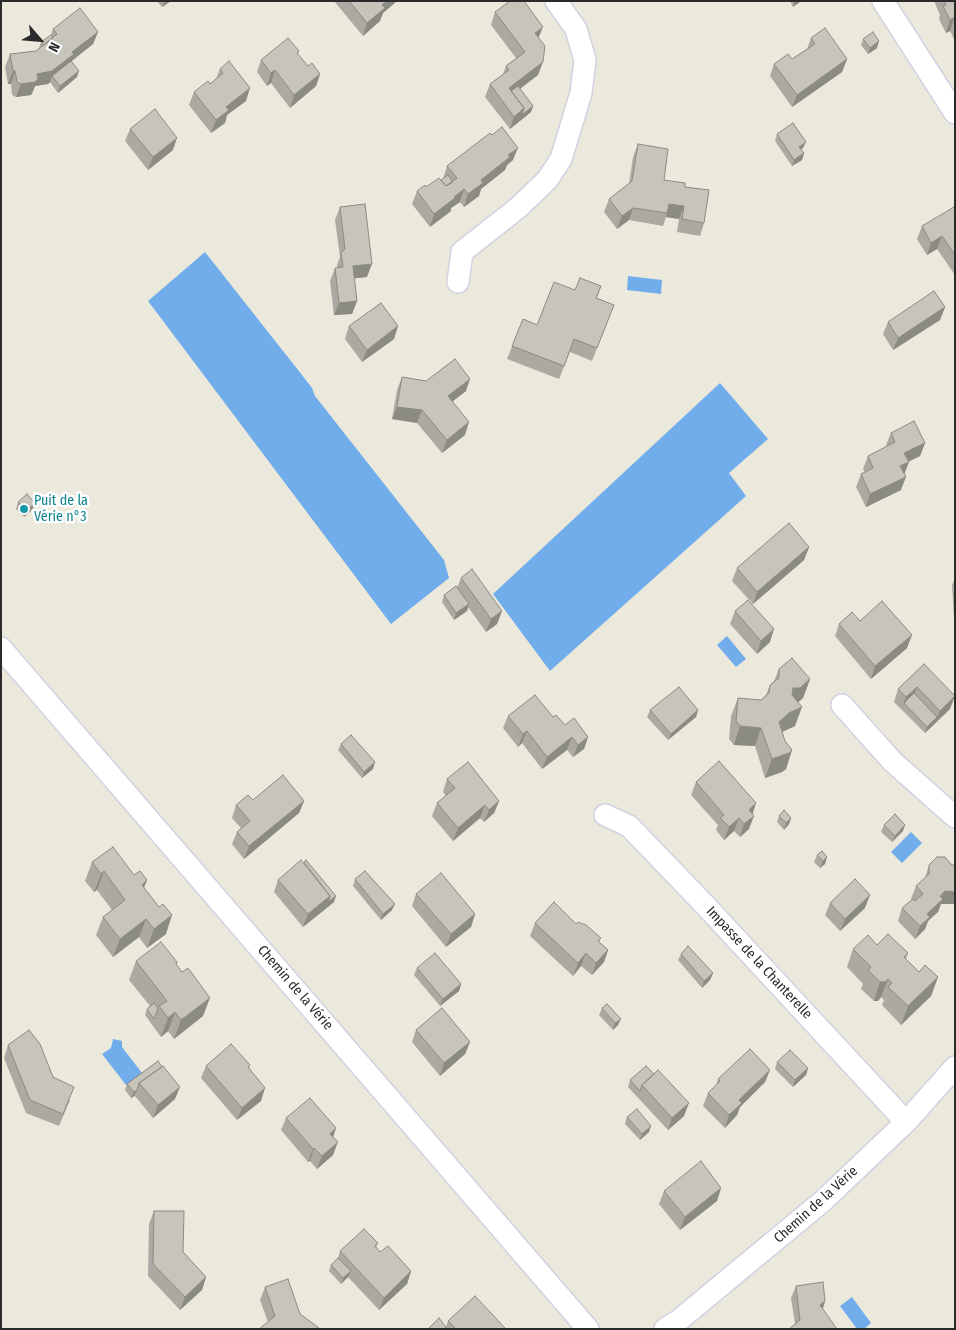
<!DOCTYPE html>
<meta charset="utf-8">
<style>
body{margin:0}
#map{position:relative;width:956px;height:1330px;overflow:hidden;background:#ebe9dc;font-family:"Fira Sans Condensed",sans-serif}
canvas{display:block}
.frame{position:absolute;inset:0;border:2px solid #2a2a2a;pointer-events:none}
.north{position:absolute;left:15px;top:15px;width:50px;height:50px;-webkit-text-stroke:4px #fff;paint-order:stroke;rotate:117deg;font-size:14px;font-weight:700;line-height:20px;text-align:center;color:#2a2a2a}
.north::after{content:'';display:block;margin:auto;width:18px;height:22px;background:#2a2a2a;clip-path:polygon(50% 0,100% 100%,50% 72%,0 100%)}
</style>
<div id="map">
<canvas width="956" height="1330"></canvas>
<div class="frame"></div>
<div class="north">N</div>
</div>
<script>
const ctx = document.querySelector('canvas').getContext('2d');
ctx.lineJoin = 'round';
function fill(path, color) {
  ctx.fillStyle = color;
  ctx.fill(path, 'evenodd');
}
function toPath(rows) {
  const path = new Path2D();
  for (const r of rows) {
    path.moveTo(r[0], r[1]);
    for (let i = 2; i < r.length; i += 2) path.lineTo(r[i], r[i + 1]);
  }
  return path;
}
function stroke(path, color, width, dash) {
  ctx.strokeStyle = color;
  ctx.lineWidth = width;
  ctx.lineCap = dash ? 'butt' : 'round';
  ctx.setLineDash(dash || []);
  ctx.stroke(path);
}
function drawText(font, color, halo, rows, align = 'center') {
  ctx.font = font + ' "Fira Sans Condensed",sans-serif';
  ctx.lineWidth = 5;
  ctx.setLineDash([]);
  ctx.textBaseline = 'middle';
  ctx.strokeStyle = halo;
  ctx.fillStyle = color;
  for (const [text, x, y, turn = 0] of rows) {
    ctx.save();
    ctx.translate(x, y);
    ctx.rotate((+turn || 0) * Math.PI / 180);
    ctx.textAlign = isNaN(turn) ? turn : align;
    if (halo) ctx.strokeText(text, 0, 0);
    ctx.fillText(text, 0, 0);
    ctx.restore();
  }
}
const water = toPath([
 [205,252,302,375,312,388,315,396,444,560,449,578,391,624,148,301],
 [628,276,662,280,661,294,627,290],
 [720,383,768,439,729,473,746,496,550,671,493,594],
 [727,636,746,659,736,667,717,645],
 [911,832,922,843,902,863,891,852],
 [113,1039,122,1041,122,1047,142,1073,126,1085,102,1054,111,1048],
 [852,1297,871,1323,864,1329,857,1329,840,1306]
]);
const minor = toPath([
 [883,1,955,113],
 [458,282,462,252,519,207,547,180,561,159,581,93,585,60,576,29,556,1],
 [1,648,588,1329],
 [842,705,893,762,955,817],
 [605,815,629,826,704,904,906,1122],
 [665,1329,678,1321,824,1200,906,1122,955,1067]
]);
const wall = toPath([
 [157,1,171,1,162,7],
 [334,1,397,1,383,13,380,21,363,36],
 [790,1,801,1,793,7],
 [934,1,955,1,955,41,950,31,946,33,939,19,940,15],
 [495,12,539,38,538,75,520,89,533,106,531,112,510,129,485,97,490,84,503,74,506,66,516,58,491,25],
 [53,29,98,32,93,44,72,61,77,77,58,93,50,82,48,84,35,86,33,91,31,95,16,97,12,95,11,84,8,84,5,67,10,54,36,51,39,48,41,42,51,35],
 [811,38,847,59,842,72,792,107,770,76,774,64,792,59,807,49],
 [863,39,877,48,868,54,861,45],
 [299,51,298,55,308,66,320,74,316,86,290,108,271,83,267,86,257,72,261,60],
 [220,69,246,101,227,115,225,123,211,133,189,105,194,92,210,84,216,79],
 [130,129,173,150,148,170,125,141],
 [777,134,803,148,801,150,804,153,802,160,792,166,775,141],
 [638,144,664,180,685,187,704,223,700,236,677,232,679,219,666,217,663,226,629,220,617,229,604,212,609,199,629,184,633,157],
 [513,160,507,165,505,170,481,189,479,196,464,207,460,202,451,208,451,211,430,227,412,204,417,191,443,179,447,166],
 [340,207,367,277,354,278,357,301,352,314,334,315,330,281,335,268,337,268,337,265,340,257,335,220],
 [955,208,955,275,937,249,927,255,917,239,922,226],
 [601,286,597,298,614,305,592,361,570,352,559,379,507,359,523,319,537,325,575,290],
 [945,307,940,320,893,350,883,334,888,322],
 [349,326,398,326,394,339,362,362,345,339],
 [402,377,426,381,466,391,453,401,465,435,442,453,417,423,392,419,397,390],
 [891,433,925,443,920,456,909,461,904,474,901,490,866,507,856,487,861,474,865,472,863,469,868,456,887,447,886,445],
 [18,502,33,509,24,517,16,509],
 [809,547,804,560,753,604,732,581,737,568],
 [461,578,502,611,497,624,486,632,468,607,467,611,454,620,442,602,444,595,457,588],
 [955,579,955,634,952,585],
 [735,611,770,642,757,654,730,624],
 [860,621,907,648,871,679,835,636,839,624],
 [924,664,950,709,925,733,894,702,898,689],
 [779,669,810,679,803,698,798,702,795,726,782,732,785,741,792,750,786,769,782,772,765,778,755,746,734,745,729,739,731,716,738,698,761,700,766,695,770,685,774,681],
 [650,710,698,710,696,717,668,740,647,717],
 [508,716,553,717,565,725,588,737,584,749,573,757,567,750,542,769,522,743,518,747,503,728],
 [341,744,373,769,362,778,338,750],
 [447,779,499,801,494,813,484,822,480,818,453,841,432,816,437,803,446,796,443,792],
 [696,782,752,814,749,829,740,837,734,831,724,840,716,830,718,825,691,795],
 [253,800,304,801,299,813,244,859,232,844,237,832,241,828,232,818,236,805],
 [779,816,791,818,789,824,784,830,777,822],
 [884,825,903,831,892,842,881,832],
 [817,855,827,857,825,864,820,868,814,862],
 [92,862,144,888,166,934,147,948,139,937,113,957,96,935,103,917,112,910,97,890,94,892,85,881],
 [929,865,941,904,938,912,928,921,925,929,915,939,898,921,902,908,912,900,911,899,916,886,925,878],
 [355,879,392,910,381,920,353,886],
 [278,880,334,902,303,927,274,892],
 [416,894,475,914,471,927,446,947,412,906],
 [830,903,865,908,840,931,825,915],
 [535,923,576,924,601,938,599,942,608,950,604,962,592,975,581,966,573,976,530,936],
 [877,945,908,953,906,959,919,972,938,977,931,996,901,1025,882,1005,884,1000,881,997,878,1001,874,1001,861,989,863,984,847,967,853,949],
 [681,954,713,973,710,980,702,988,678,960],
 [136,961,176,965,203,1016,174,1039,168,1031,161,1037,145,1015,147,1009,150,1006,129,980],
 [417,968,461,984,459,991,440,1006,414,975],
 [602,1008,618,1025,613,1030,599,1015],
 [416,1030,470,1042,465,1054,440,1076,412,1042],
 [8,1045,53,1077,70,1100,59,1126,26,1113,4,1058],
 [158,1061,175,1099,153,1118,135,1096,131,1098,125,1090,127,1084],
 [777,1062,808,1068,806,1075,793,1087,775,1069],
 [250,1065,249,1068,261,1101,237,1120,201,1078,206,1066],
 [770,1070,765,1082,740,1107,737,1115,725,1128,703,1106,708,1093,716,1085,718,1079],
 [654,1074,684,1116,668,1130,628,1087,630,1080],
 [627,1117,649,1132,640,1140,625,1124],
 [286,1118,333,1137,333,1155,317,1169,310,1161,308,1162,281,1130],
 [721,1188,717,1201,680,1230,659,1204,664,1191],
 [154,1211,183,1252,206,1277,202,1290,180,1310,148,1276,149,1224],
 [378,1243,376,1248,380,1252,411,1271,407,1284,379,1310,348,1277,341,1284,329,1271,331,1265,338,1258,340,1251],
 [796,1286,825,1301,823,1309,795,1324,791,1298],
 [265,1287,300,1314,268,1322,260,1300],
 [448,1321,504,1329,428,1329,446,1327]
]);
const shadedWall = toPath([
 [165,1,171,1,162,7],
 [387,1,397,1,383,13,380,21,363,36,367,23,382,5],
 [795,1,801,1,793,7],
 [954,18,950,31,946,33,950,20],
 [543,27,538,39,535,33],
 [98,32,93,44,52,76,50,82,48,84,35,86,33,91,31,95,16,97,21,84,72,52],
 [879,41,877,48,868,54,870,48],
 [847,59,842,72,792,107,797,95],
 [543,62,538,75,509,97,509,88],
 [275,70,271,83,267,86,271,73],
 [13,71,15,71,11,84,8,84],
 [79,71,77,77,58,93,60,86],
 [320,74,316,86,290,108,294,95],
 [250,88,246,101,227,115,225,123,211,133,216,120,226,107],
 [533,106,531,112,510,129,514,117,524,108],
 [177,138,173,150,148,170,153,157],
 [806,142,803,148,797,153,799,147],
 [518,148,513,160,507,165,505,170,481,189,479,196,464,207,468,194,481,180,508,155],
 [804,153,802,160,792,166,794,160],
 [464,189,460,202,451,208,451,211,430,227,434,214],
 [669,204,684,206,679,219,666,217],
 [633,208,629,220,617,229,622,216],
 [942,236,937,249,927,255,931,243],
 [372,264,367,277,348,279,353,266],
 [357,301,352,314,334,315,339,303],
 [945,307,940,320,893,350,898,338],
 [398,326,394,339,362,362,367,350],
 [470,379,466,391,444,408,448,396],
 [397,407,422,410,417,423,392,419],
 [469,422,465,435,442,453,447,440],
 [925,443,920,456,900,466,904,453],
 [909,462,904,475,900,466],
 [906,477,901,490,866,507,870,494],
 [35,503,33,509,24,517,26,511],
 [809,547,804,560,753,604,757,592],
 [469,604,467,611,454,620,456,613],
 [502,611,497,624,486,632,491,619],
 [774,629,770,642,757,654,761,641],
 [912,635,907,648,871,679,875,666],
 [810,679,803,698,794,706,787,707,793,688],
 [917,687,912,700,904,703,901,709,906,697],
 [955,696,950,709,925,733,927,727,937,717,940,711],
 [802,707,795,726,782,732,772,741,779,722,789,713],
 [698,710,696,717,668,740,671,734],
 [740,726,761,728,755,746,734,745],
 [527,731,522,743,518,747,523,734],
 [572,737,567,750,542,769,547,757],
 [588,737,584,749,573,757,578,745],
 [792,750,786,769,782,772,765,778,772,759],
 [375,762,373,769,362,778,364,772],
 [304,801,299,813,244,859,249,846],
 [499,801,494,813,484,822,489,810],
 [756,803,752,816,749,810],
 [485,805,480,818,453,841,458,828],
 [754,816,749,829,740,837,744,824],
 [739,818,734,831,724,840,729,827],
 [791,818,789,824,784,830,786,823],
 [905,825,903,831,892,842,895,836],
 [827,857,825,864,820,868,823,861],
 [104,871,97,890,94,892,101,874],
 [147,880,140,898,142,885],
 [945,891,955,892,955,904,941,904,938,912,928,921,925,929,915,939,920,926,927,914],
 [870,895,865,908,840,931,845,919],
 [330,896,336,896,334,902,303,927,308,914],
 [395,904,392,910,381,920,383,914],
 [475,914,471,927,446,947,451,934],
 [172,915,166,934,147,948,154,929],
 [146,919,139,937,113,957,120,939],
 [608,950,604,962,592,975,596,963],
 [586,953,581,966,573,976,578,963],
 [713,973,710,980,702,988,704,981],
 [938,977,931,996,901,1025,908,1006],
 [888,979,881,997,878,1001,874,1001,880,982],
 [461,984,459,991,440,1006,443,999],
 [210,998,203,1016,174,1039,181,1020],
 [175,1012,168,1031,161,1037,168,1018],
 [621,1019,618,1025,613,1030,615,1023],
 [470,1042,465,1054,440,1076,444,1063],
 [808,1068,806,1075,793,1087,795,1080],
 [770,1070,765,1082,740,1107,737,1115,725,1128,729,1115,739,1100],
 [180,1087,175,1099,153,1118,158,1105],
 [265,1088,261,1101,237,1120,242,1108],
 [137,1090,134,1096,131,1098,134,1092],
 [689,1103,684,1116,668,1130,672,1118],
 [651,1126,649,1132,640,1140,642,1134],
 [336,1128,332,1141,330,1134],
 [338,1142,333,1155,317,1169,322,1156],
 [314,1148,310,1161,308,1162,313,1149],
 [721,1188,717,1201,680,1230,685,1217],
 [351,1271,348,1277,341,1284,343,1278],
 [411,1271,407,1284,379,1310,384,1298],
 [206,1277,202,1290,180,1310,185,1297],
 [825,1301,821,1314,820,1305]
]);
const building = toPath([
 [349,1,387,1,382,5,385,8,367,23,349,1],
 [510,1,524,1,543,27,535,33,545,46,543,62,509,88,524,108,514,117,490,84,509,70,506,66,525,52,495,12,510,1],
 [944,1,955,1,955,19,954,18,950,20,943,6,946,5,944,1],
 [80,8,98,32,72,52,74,54,52,71,37,74,38,79,35,82,21,84,17,82,15,71,13,71,10,54,36,51,57,34,53,29,80,8],
 [825,28,847,59,797,95,774,64,788,54,792,59,815,44,811,38,825,28],
 [873,32,879,41,870,48,863,39,873,32],
 [51,35,53,38,44,45,41,42,51,35],
 [288,38,299,51,297,53,308,66,312,63,320,74,294,95,275,70,271,73,261,60,288,38],
 [71,61,79,71,60,86,52,76,71,61],
 [229,61,250,88,226,107,229,110,216,120,194,92,208,81,210,84,223,73,220,69,229,61],
 [518,86,533,106,522,115,524,108,511,91,518,86],
 [155,109,177,138,153,157,130,129,155,109],
 [793,123,806,142,799,147,804,153,794,160,777,134,793,123],
 [502,127,518,148,508,155,510,157,481,180,483,183,468,194,464,189,454,197,455,198,434,214,417,191,425,185,426,187,439,178,446,186,457,178,447,166,490,133,492,135,502,127],
 [638,144,668,149,664,180,685,183,685,187,709,190,704,223,682,219,684,206,669,204,667,213,633,208,622,216,609,199,632,181,638,144],
 [448,175,453,182,446,186,441,180,448,175],
 [365,204,372,264,353,266,357,301,339,303,335,268,343,267,341,253,345,249,340,207,365,204],
 [954,207,955,208,955,255,942,236,931,243,922,226,954,207],
 [580,278,601,286,596,298,614,305,597,348,574,339,564,366,512,346,523,319,537,325,554,282,575,290,580,278],
 [934,291,945,307,898,338,888,322,934,291],
 [381,303,398,326,367,350,349,326,381,303],
 [455,359,470,379,448,396,469,422,447,440,422,410,397,407,402,377,426,381,455,359],
 [914,421,925,443,904,453,909,462,900,466,906,477,870,494,861,474,873,468,868,456,895,442,891,433,914,421],
 [27,494,35,503,26,511,18,502,27,494],
 [789,523,809,547,757,592,737,568,789,523],
 [472,569,502,611,491,619,461,578,472,569],
 [456,586,469,604,456,613,444,595,456,586],
 [748,600,774,629,761,641,735,611,748,600],
 [882,601,912,635,875,666,839,624,852,612,860,621,882,601],
 [792,658,810,679,800,688,793,688,792,695,802,707,789,713,779,722,785,741,792,750,789,753,772,759,761,728,740,726,736,721,738,698,761,700,769,693,770,685,779,678,779,669,792,658],
 [924,664,955,696,940,711,917,687,906,697,898,689,924,664],
 [679,687,698,710,671,734,650,710,679,687],
 [914,693,937,717,927,727,904,703,914,693],
 [535,695,553,717,556,715,565,725,574,718,588,737,578,745,572,737,547,757,527,731,523,734,508,716,535,695],
 [351,735,375,762,364,772,341,744,351,735],
 [719,761,756,803,749,810,754,816,744,824,739,818,729,827,720,818,724,815,696,782,719,761],
 [468,762,499,801,489,810,485,805,458,828,437,803,455,788,447,779,468,762],
 [283,775,304,801,249,846,237,832,250,821,236,805,248,795,253,800,283,775],
 [784,810,791,818,786,823,779,816,784,810],
 [895,814,905,825,895,836,884,825,895,814],
 [113,847,134,875,140,871,147,880,142,885,159,907,163,904,172,915,154,929,146,919,120,939,103,917,125,900,104,871,101,874,92,862,113,847],
 [822,851,827,857,823,861,817,855,822,851],
 [937,857,945,857,952,865,955,865,955,892,945,891,940,896,943,899,927,914,930,917,920,926,902,908,913,899,915,901,923,894,916,886,929,874,929,865,937,857],
 [301,860,330,896,308,914,278,880,301,860],
 [306,860,336,896,328,902,330,896,304,862,306,860],
 [365,871,395,904,383,914,355,879,365,871],
 [441,873,475,914,451,934,416,894,441,873],
 [855,879,870,895,845,919,830,903,855,879],
 [554,902,576,924,578,922,586,925,601,938,598,941,608,950,596,963,586,953,578,963,535,923,554,902],
 [888,934,908,953,904,957,919,972,925,965,938,977,908,1006,888,987,892,983,888,979,885,982,880,982,868,970,871,967,853,949,868,935,877,945,888,934],
 [161,942,177,962,176,964,182,972,188,968,210,998,181,1020,175,1012,168,1018,159,1006,167,1001,136,961,161,942],
 [688,946,713,973,704,981,681,954,688,946],
 [435,953,461,984,443,999,417,968,435,953],
 [154,1003,158,1008,154,1019,147,1009,154,1003],
 [607,1004,621,1019,615,1023,602,1008,607,1004],
 [442,1008,470,1042,444,1063,416,1030,442,1008],
 [29,1030,40,1044,53,1077,74,1087,63,1114,30,1100,8,1045,29,1030],
 [231,1044,250,1065,248,1067,265,1088,242,1108,206,1066,231,1044],
 [750,1049,770,1070,739,1100,742,1103,729,1115,708,1093,720,1081,718,1079,750,1049],
 [790,1050,808,1068,795,1080,777,1062,790,1050],
 [158,1061,162,1067,139,1083,137,1090,134,1092,127,1084,158,1061],
 [163,1066,180,1087,158,1105,139,1083,163,1066],
 [646,1066,654,1074,642,1085,640,1091,630,1080,646,1066],
 [658,1070,689,1103,672,1118,642,1085,658,1070],
 [310,1098,336,1128,330,1134,338,1142,322,1156,314,1148,313,1149,286,1118,310,1098],
 [637,1109,651,1126,642,1134,627,1117,637,1109],
 [701,1161,721,1188,685,1217,664,1191,701,1161],
 [154,1211,184,1211,183,1252,206,1277,185,1297,153,1264,154,1211],
 [364,1229,378,1243,375,1246,380,1252,388,1246,411,1271,384,1298,340,1251,364,1229],
 [338,1258,351,1271,343,1278,331,1265,338,1258],
 [288,1279,300,1314,319,1328,318,1329,259,1329,275,1316,265,1287,288,1279],
 [823,1282,825,1301,820,1305,837,1329,789,1329,800,1320,796,1286,823,1282],
 [475,1296,505,1328,504,1329,456,1329,448,1321,475,1296],
 [439,1318,446,1327,444,1329,428,1329,439,1318]
]);
const markers = [
 [24,509,5,"#0f9aa8"]
];
const cultureNames = [
 ["Puit de la",34,501],
 ["Vérie n°3",34,517]
];
const streetNames = [
 ["Impasse de la Chanterelle",759,963,47],
 ["Chemin de la Vérie",295,988,49],
 ["Chemin de la Vérie",816,1205,-42]
];
fill(water, '#71aceb');
stroke(minor, '#d2d1e2', 24);
stroke(minor, '#fff', 21);
fill(wall, '#aba9a1');
fill(shadedWall, '#8b8a83');
fill(building, '#c7c5bb');
stroke(building, '#8b8a83', 1);
for (const [x, y, r, color] of markers) {
  const dot = new Path2D();
  dot.arc(x, y, r, 0, 2 * Math.PI);
  ctx.fillStyle = color;
  ctx.fill(dot);
  stroke(dot, '#fff', 2);
}
drawText('14px', '#0d838f', '#fff', cultureNames, 'left');
drawText('14px', '#2a2a2a', '#fff', streetNames);
</script>
